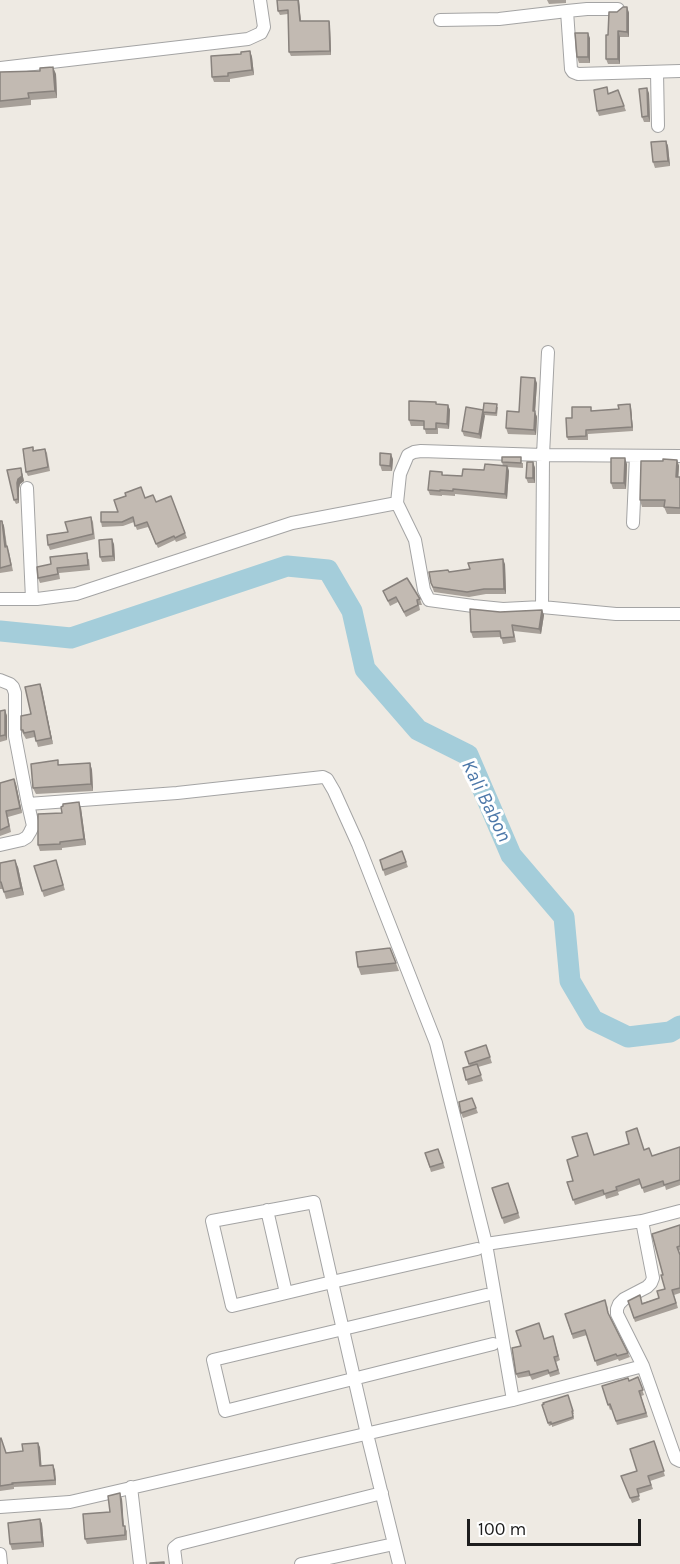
<!DOCTYPE html>
<style>
body{margin:0}
#map{position:relative;width:680px;height:1564px;overflow:hidden;background:#eeeae3;font-family:Karla,sans-serif}
canvas{display:block}
.scale{position:absolute;left:467px;top:1519px;width:174px;height:27px;box-sizing:border-box;border:3px solid #1d1d1d;border-top:0;padding-left:8px;font-size:18px;line-height:21px;white-space:nowrap;color:#1d1d1d;-webkit-text-stroke:4px #fff;paint-order:stroke}
</style>
<div id="map">
<canvas width="680" height="1564"></canvas>
<div class="scale">100 m</div>
</div>
<script>
const ctx = document.querySelector('canvas').getContext('2d');
ctx.lineJoin = 'round';
function toPath(rows) {
  const path = new Path2D();
  for (const r of rows) {
    path.moveTo(r[0], r[1]);
    for (let i = 2; i < r.length; i += 2) path.lineTo(r[i], r[i + 1]);
  }
  return path;
}
function stroke(path, color, width, dash) {
  ctx.strokeStyle = color;
  ctx.lineWidth = width;
  ctx.lineCap = dash ? 'butt' : 'round';
  ctx.setLineDash(dash || []);
  ctx.stroke(path);
}
function fill(path, color) {
  ctx.fillStyle = color;
  ctx.fill(path, 'evenodd');
}
function drawText(font, color, halo, rows, align = 'center') {
  ctx.font = font + ' Karla,sans-serif';
  ctx.lineWidth = 6;
  ctx.setLineDash([]);
  ctx.textBaseline = 'middle';
  ctx.strokeStyle = halo;
  ctx.fillStyle = color;
  for (const [text, x, y, turn = 0] of rows) {
    ctx.save();
    ctx.translate(x, y);
    ctx.rotate((+turn || 0) * Math.PI / 180);
    ctx.textAlign = isNaN(turn) ? turn : align;
    if (halo) ctx.strokeText(text, 0, 0);
    ctx.fillText(text, 0, 0);
    ctx.restore();
  }
}
const river = toPath([
 [0,631,71,638,287,566,328,570,352,611,365,669,418,730,468,755,511,855,564,917,570,981,593,1020,628,1037,670,1032,680,1026]
]);
const minor = toPath([
 [618,9,587,9,567,11,571,69,573,72,578,74,680,71],
 [440,20,499,19,567,11],
 [0,68,248,39,261,33,264,27,260,0],
 [657,72,658,126],
 [680,456,543,455,421,451,414,452,408,455,400,474,397,503,415,540,424,590,429,600,473,606,503,609,542,607,616,614,680,614],
 [27,488,32,599],
 [633,523,636,456],
 [0,599,37,599,76,594,292,523,397,503],
 [542,607,543,455,548,352],
 [0,680,10,684,13,687,15,693,15,736,28,804],
 [0,845,22,840,27,837,30,832,33,826,28,804,177,793,323,777,327,779,334,791,358,844,436,1043,486,1244,513,1400],
 [267,1210,286,1293],
 [642,1221,653,1278,651,1283,647,1287,624,1299,619,1304,617,1309,617,1314,643,1366],
 [486,1244,642,1221,680,1211],
 [486,1295,213,1360,225,1411,493,1344],
 [131,1487,140,1564],
 [0,1507,70,1502,513,1400,643,1366,674,1454,676,1459,680,1461],
 [0,1554,1,1564],
 [176,1564,174,1548,179,1544,382,1493],
 [301,1564,394,1544],
 [399,1564,367,1434,332,1282,314,1202,212,1221,232,1306,332,1282,477,1249]
]);
const wall = toPath([
 [277,0,299,0,301,21,329,21,330,24,331,55,291,56,289,52,288,14,280,15,278,11],
 [547,0,566,0,566,3,549,4],
 [627,7,629,13,629,37,620,37,620,64,608,64,606,59,608,35,617,12],
 [590,38,590,63,579,63,577,57],
 [250,51,252,57,254,75,230,79,230,82,214,82,212,77,241,54],
 [0,72,56,74,57,98,31,100,31,105,0,108],
 [618,90,626,111,599,116,597,111,609,93],
 [649,93,650,122,644,122,642,117],
 [666,141,668,146,670,166,655,168,653,162],
 [537,383,535,412,537,417,536,435,508,434,506,428,519,412],
 [437,404,448,405,450,410,449,429,438,428,438,434,426,434,424,426,411,426,409,420],
 [630,404,631,407,633,431,588,434,588,440,568,440,567,437,572,418,593,411,619,409],
 [498,407,497,416,484,415,481,439,464,436,462,431,483,410],
 [33,447,34,450,45,449,47,453,50,471,28,476,26,472],
 [393,459,392,471,382,471,380,465],
 [677,460,679,466,678,477,680,477,680,514,667,514,664,507,642,507,640,500,663,461],
 [502,462,523,463,523,468,508,467,509,471,507,499,455,494,455,496,442,495,442,496,430,495,428,490,442,472,443,475,462,476,503,466],
 [533,462,535,468,535,483,528,483,526,478],
 [627,464,626,489,613,489,611,483],
 [22,473,24,481,20,484,19,488,19,503,16,504,14,500],
 [171,496,187,538,176,542,175,540,158,548,148,527,137,530,134,522,123,526,102,527,101,522,145,498,156,502],
 [91,517,93,522,95,539,50,550,48,545],
 [0,521,2,521,4,526,7,546,9,552,13,571,0,573],
 [114,544,115,561,102,562,100,557],
 [89,559,90,570,59,573,60,579,40,583,38,578,37,567],
 [505,564,506,594,486,594,469,597,434,592,431,583,449,572],
 [383,591,420,599,422,605,419,605,420,610,406,617,398,602,390,606],
 [542,610,544,615,541,634,514,631,516,642,503,644,501,637,473,638,471,632,500,612],
 [40,684,53,744,38,747,35,737,26,739,21,730,31,714],
 [5,710,7,716,7,740,0,742,0,711],
 [90,763,92,770,93,791,36,794,33,788,60,765],
 [0,783,16,784,22,813,8,817,11,832,0,836],
 [81,808,86,845,62,848,62,850,40,851,38,845,62,813],
 [402,851,408,867,385,876,380,860],
 [56,860,65,890,44,897,42,891],
 [0,863,18,867,24,895,6,899,3,889,0,889],
 [390,948,399,971,361,975,358,967],
 [486,1045,492,1063,478,1067,483,1081,468,1085,463,1068,470,1066,465,1052],
 [472,1098,478,1113,463,1118,461,1113],
 [680,1147,680,1185,666,1190,665,1186,644,1193,641,1184,618,1192,619,1195,606,1199,605,1195,575,1205,567,1182,573,1181,578,1156,644,1150,652,1156],
 [438,1149,445,1168,431,1172,425,1153],
 [508,1183,520,1218,504,1224,492,1188],
 [680,1225,680,1250,679,1251,680,1254,680,1293,674,1295,678,1308,635,1322,628,1301,642,1303,659,1298,665,1289,663,1275],
 [607,1305,609,1316,630,1357,619,1361,618,1359,597,1366,587,1335,573,1339,565,1314],
 [553,1336,560,1360,556,1362,560,1374,550,1377,549,1374,532,1380,530,1376,518,1378,516,1374,521,1346],
 [638,1377,644,1395,641,1396,648,1417,617,1425,612,1409,610,1410,602,1386,629,1381],
 [568,1395,574,1414,573,1414,574,1419,552,1427,552,1425,549,1426,542,1405],
 [0,1439,6,1453,23,1451,40,1447,41,1466,55,1470,56,1485,14,1487,14,1489,0,1491],
 [654,1441,665,1476,650,1481,653,1489,638,1494,640,1500,632,1503,621,1476,637,1471],
 [122,1499,124,1526,127,1531,127,1540,87,1544,85,1539],
 [40,1519,42,1524,44,1547,12,1550,10,1544]
]);
const shadedWall = toPath([
 [298,0,299,0,301,25,300,21],
 [627,7,629,13,629,37,627,32],
 [329,21,330,24,331,55,330,51],
 [618,31,620,37,620,64,618,59],
 [588,33,590,38,590,63,588,57],
 [250,51,252,57,254,75,252,70],
 [53,67,56,74,57,98,55,91],
 [647,88,649,93,650,122,648,116],
 [666,141,668,146,670,166,668,161],
 [535,378,537,383,535,412,537,417,536,435,534,430,533,411],
 [630,404,631,407,633,431,632,427],
 [448,405,450,410,449,429,447,424],
 [483,410,485,416,481,439,479,434],
 [391,454,393,459,392,471,390,466],
 [625,458,627,464,626,489,624,483],
 [677,460,679,466,678,483,676,477],
 [533,462,535,468,535,483,533,478],
 [507,466,509,471,507,499,505,494],
 [21,468,24,481,20,484,19,488,19,503,18,499,17,483],
 [2,521,4,526,7,552,5,547],
 [112,539,114,544,115,561,113,556],
 [503,559,505,564,506,594,504,589],
 [542,610,544,615,541,634,539,629],
 [40,684,42,689,53,744,51,738],
 [5,710,7,716,7,740,5,735],
 [90,763,92,770,93,791,91,784],
 [14,779,16,784,22,813,20,808],
 [79,802,81,808,86,845,84,839],
 [15,860,18,867,24,895,21,888],
 [38,1443,40,1447,42,1471,40,1466],
 [53,1465,55,1470,56,1485,55,1480],
 [120,1493,122,1499,124,1532,123,1526],
 [40,1519,42,1524,44,1547,42,1542]
]);
const building = toPath([
 [277,0,298,0,300,21,329,21,330,51,289,52,288,10,278,11,277,0],
 [623,7,627,7,627,32,618,31,618,59,606,59,606,35,608,35,609,12,617,12,623,7],
 [575,33,588,33,588,57,577,57,575,33],
 [250,51,252,70,228,73,228,76,212,77,211,56,241,54,241,52,250,51],
 [53,67,55,91,28,93,29,98,0,101,0,72,40,71,40,68,53,67],
 [607,87,608,94,618,90,624,106,597,111,594,90,607,87],
 [647,88,648,116,642,117,639,89,647,88],
 [666,141,668,161,653,162,651,142,666,141],
 [521,377,535,378,533,411,535,411,534,430,506,428,507,411,519,412,521,377],
 [409,401,436,402,436,404,448,405,447,424,436,423,436,429,424,429,424,421,409,420,409,401],
 [484,403,497,404,496,413,483,412,484,403],
 [630,404,632,427,586,430,586,436,567,437,566,418,572,418,572,407,591,407,591,411,619,409,618,405,630,404],
 [466,407,483,410,479,434,462,431,466,407],
 [33,447,33,451,45,449,48,467,26,472,23,449,33,447],
 [380,453,391,454,390,466,380,465,380,453],
 [502,457,521,457,521,463,502,462,502,457],
 [611,458,625,458,624,483,611,483,611,458],
 [663,459,677,460,676,477,680,477,680,508,664,507,665,500,640,500,641,461,663,461,663,459],
 [527,462,533,462,533,478,526,478,527,462],
 [485,464,507,466,505,494,453,489,453,491,440,490,440,491,428,490,430,471,442,472,442,475,462,476,463,469,484,470,485,464],
 [21,468,22,476,18,479,17,483,18,499,14,500,7,470,21,468],
 [141,487,145,498,153,495,156,502,171,496,185,533,175,538,174,536,156,544,147,522,135,526,133,517,122,522,101,522,101,512,118,512,114,500,126,496,125,493,141,487],
 [91,517,93,534,48,545,47,535,68,532,65,522,91,517],
 [0,521,2,521,5,547,7,546,11,565,0,568,0,521],
 [112,539,113,556,100,557,99,540,112,539],
 [87,553,88,565,57,568,58,574,38,578,37,567,51,564,50,557,87,553],
 [503,559,504,589,484,589,467,592,433,587,431,583,429,572,448,570,449,572,470,569,468,563,503,559],
 [407,578,420,599,417,600,418,605,404,612,396,597,388,601,383,591,407,578],
 [470,609,500,612,542,610,539,629,512,625,514,637,501,638,500,631,471,632,470,609],
 [40,684,51,738,36,741,34,731,24,733,23,730,21,730,21,716,31,714,25,687,40,684],
 [5,710,5,735,0,736,0,711,5,710],
 [58,760,58,765,90,763,91,784,33,788,31,764,58,760],
 [14,779,20,808,6,811,9,826,0,830,0,783,14,779],
 [79,802,84,839,60,842,60,844,38,845,38,814,62,813,61,807,63,806,63,804,79,802],
 [402,851,406,862,383,870,380,860,402,851],
 [15,860,21,888,4,892,1,882,0,882,0,863,15,860],
 [56,860,63,885,42,891,34,866,56,860],
 [390,948,396,963,358,967,356,952,390,948],
 [486,1045,490,1057,469,1064,465,1052,486,1045],
 [477,1064,481,1075,466,1080,463,1068,477,1064],
 [472,1098,476,1108,461,1113,459,1102,472,1098],
 [637,1128,644,1150,649,1148,652,1156,680,1147,680,1180,664,1185,663,1181,642,1188,639,1179,616,1187,617,1190,604,1194,603,1190,573,1200,567,1182,573,1181,567,1160,578,1156,572,1137,587,1133,594,1155,629,1144,626,1132,637,1128],
 [438,1149,443,1163,430,1167,425,1153,438,1149],
 [508,1183,518,1213,502,1218,492,1188,508,1183],
 [680,1225,680,1246,677,1247,680,1255,680,1288,672,1290,676,1303,634,1318,628,1301,640,1295,642,1304,659,1298,657,1291,665,1289,661,1275,663,1275,652,1234,680,1225],
 [605,1300,608,1313,628,1353,617,1356,616,1354,595,1361,585,1330,572,1334,565,1314,605,1300],
 [539,1323,544,1339,553,1336,558,1356,554,1357,558,1370,549,1373,548,1370,530,1375,529,1371,516,1374,512,1348,521,1346,516,1331,539,1323],
 [638,1377,643,1390,639,1391,646,1413,616,1421,610,1404,608,1405,602,1386,628,1378,629,1381,638,1377],
 [568,1395,573,1411,572,1411,573,1417,551,1424,551,1422,548,1423,542,1405,544,1404,543,1403,568,1395],
 [1,1438,6,1453,23,1451,22,1444,38,1443,40,1466,53,1465,55,1480,12,1483,13,1484,0,1486,0,1439,1,1438],
 [654,1441,664,1471,648,1476,651,1485,637,1489,639,1496,630,1498,621,1476,637,1471,630,1449,654,1441],
 [120,1493,123,1526,125,1526,125,1535,85,1539,83,1514,110,1512,108,1496,120,1493],
 [40,1519,42,1542,10,1544,8,1523,40,1519],
 [164,1562,164,1564,150,1564,150,1563,164,1562]
]);
const waterNames = [
 ["Kali Babon",486,801,64]
];
stroke(river, '#a4cdda', 21);
stroke(minor, '#a4a4a4', 14);
stroke(minor, '#fff', 12);
fill(wall, '#a7a099');
fill(shadedWall, '#88827d');
fill(building, '#c2bab2');
stroke(building, '#88827d', 1.5);
drawText('italic 20px', '#4d78a9', '#fff', waterNames);
</script>
